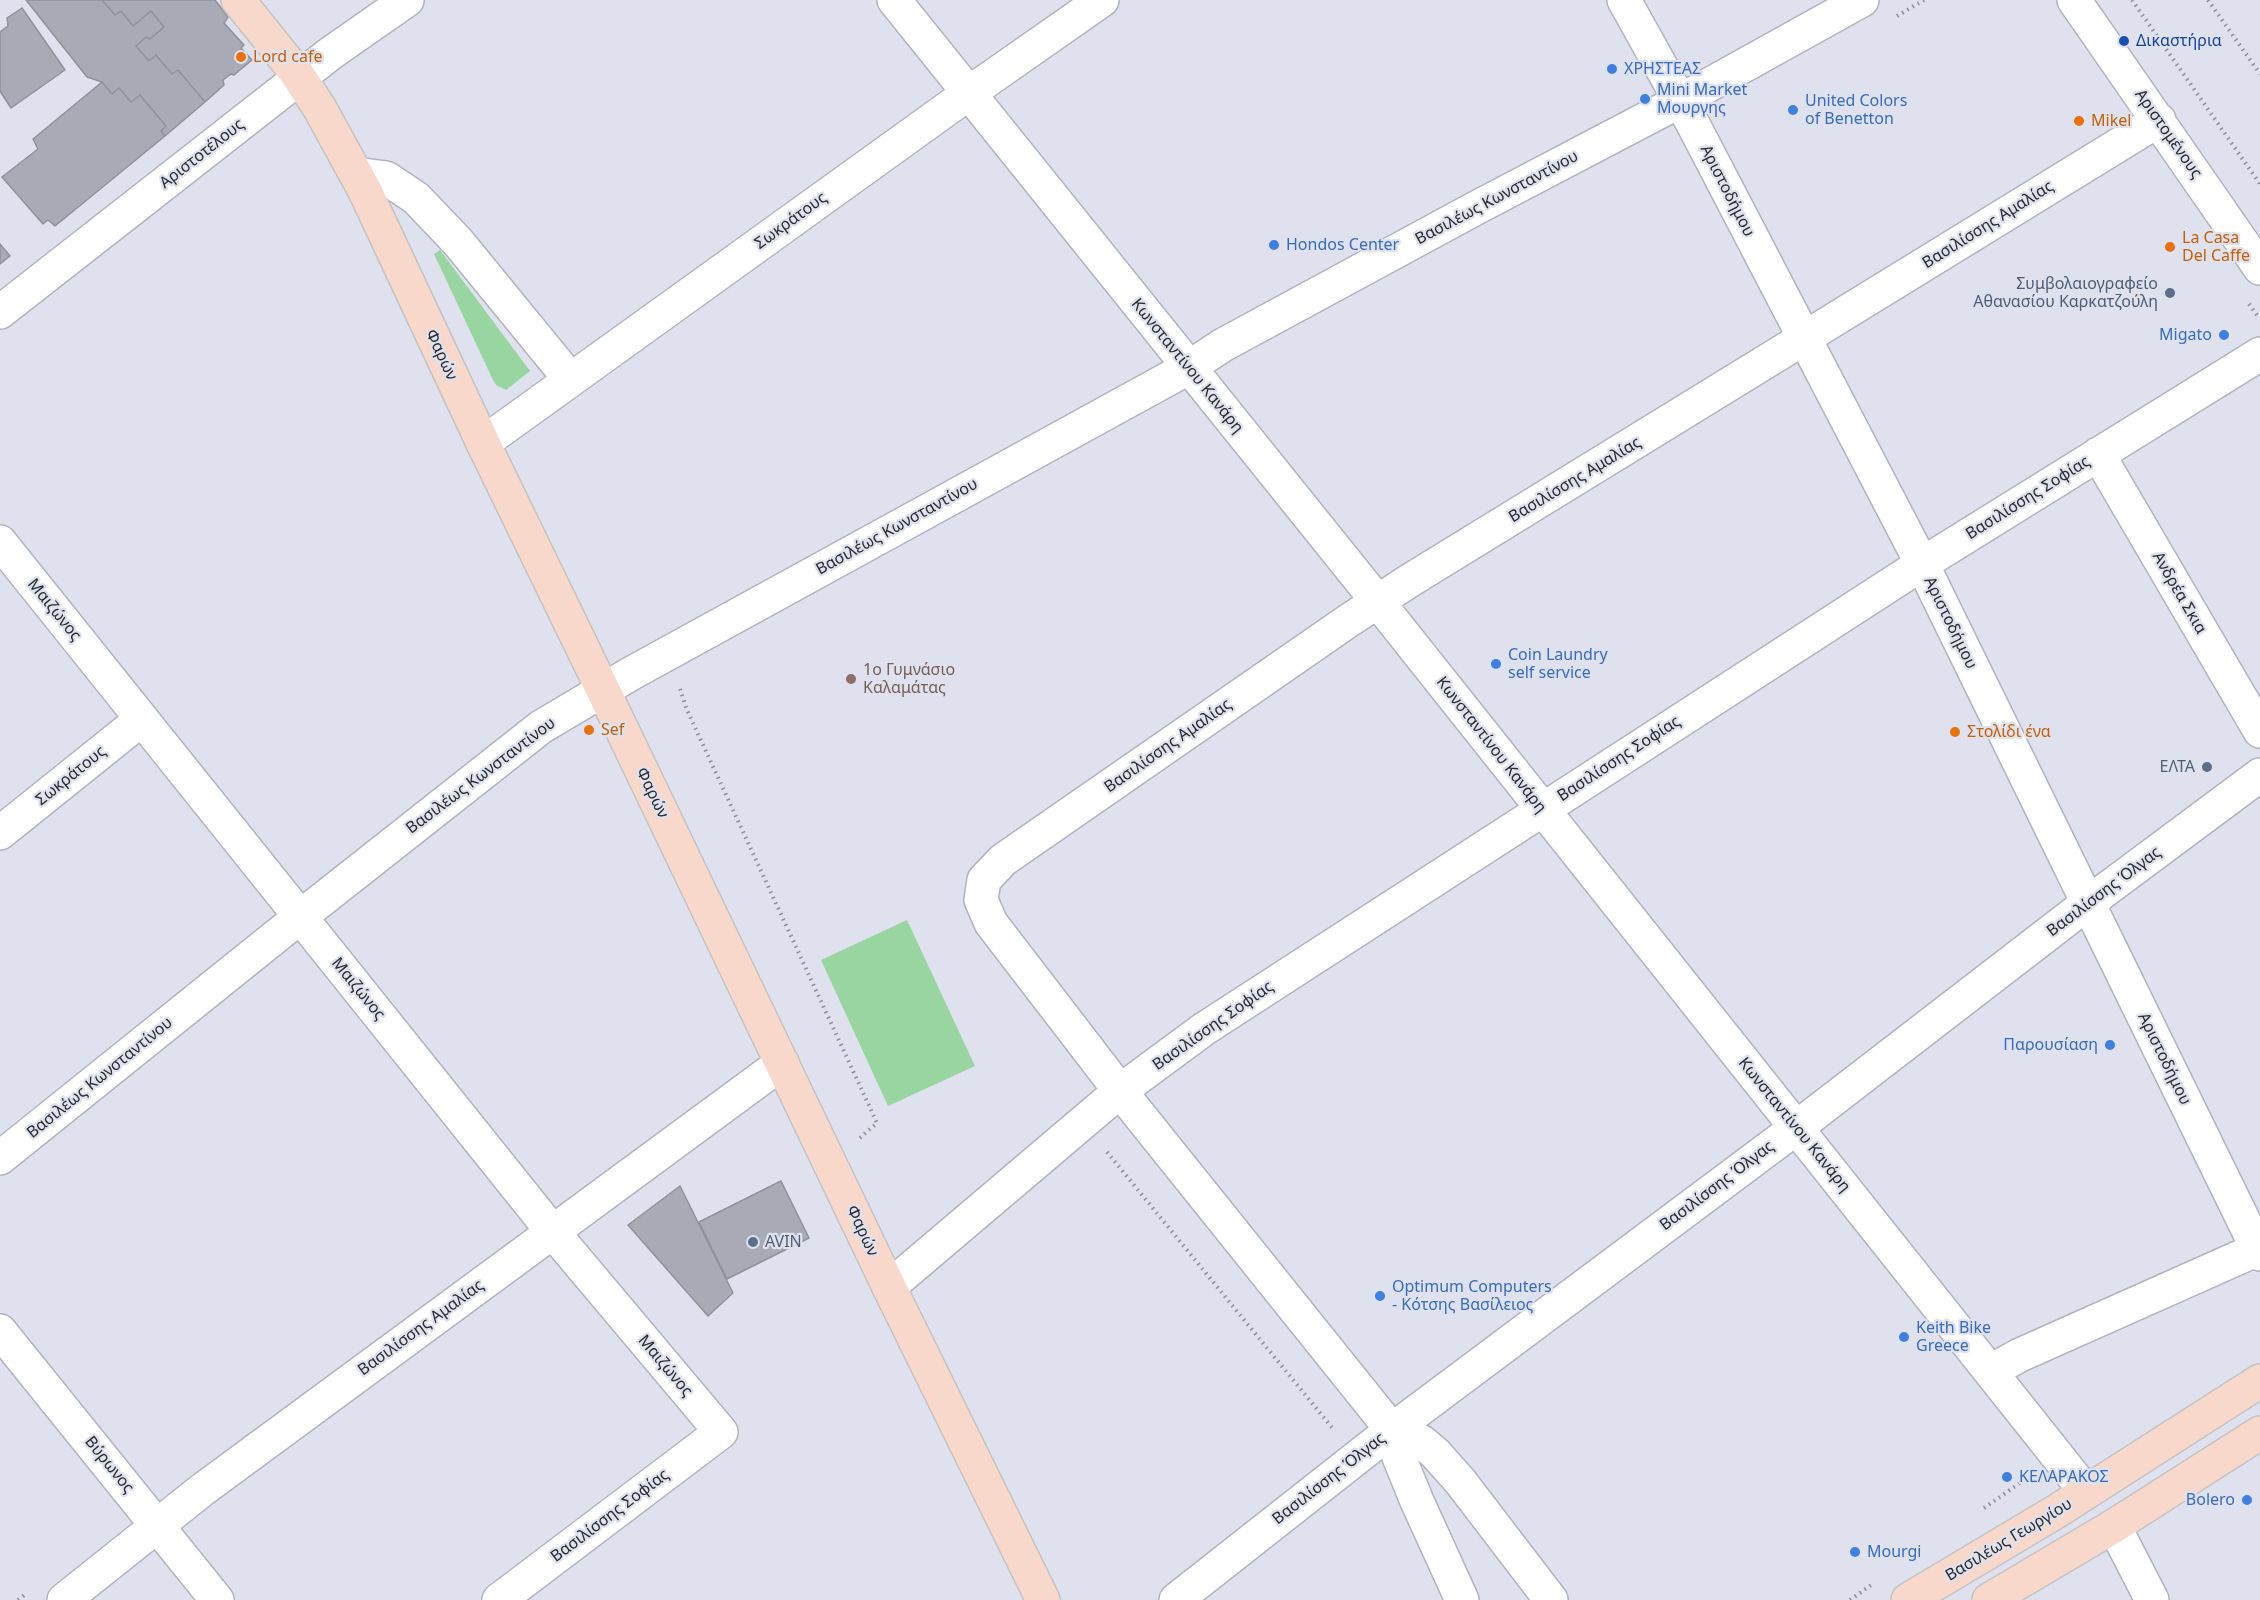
<!DOCTYPE html>
<meta charset="utf-8">
<style>
body{margin:0}
canvas{display:block;background:#dfe2ee}
</style>
<canvas width="2260" height="1600"></canvas>
<script>
const ctx = document.querySelector('canvas').getContext('2d');
ctx.lineJoin = 'round';
function fill(path, color) {
  ctx.fillStyle = color;
  ctx.fill(path, 'evenodd');
}
function toPath(rows) {
  const path = new Path2D();
  for (const r of rows) {
    path.moveTo(r[0], r[1]);
    for (let i = 2; i < r.length; i += 2) path.lineTo(r[i], r[i + 1]);
  }
  return path;
}
function stroke(path, color, width, dash) {
  ctx.strokeStyle = color;
  ctx.lineWidth = width;
  ctx.lineCap = dash ? 'butt' : 'round';
  ctx.setLineDash(dash || []);
  ctx.stroke(path);
}
function drawText(font, color, halo, rows, align = 'center') {
  ctx.font = font + ' "Noto Sans",sans-serif';
  ctx.lineWidth = 4.5;
  ctx.setLineDash([]);
  ctx.textBaseline = 'middle';
  ctx.strokeStyle = halo;
  ctx.fillStyle = color;
  for (const [text, x, y, turn = 0] of rows) {
    ctx.save();
    ctx.translate(x, y);
    ctx.rotate((+turn || 0) * Math.PI / 180);
    ctx.textAlign = isNaN(turn) ? turn : align;
    if (halo) ctx.strokeText(text, 0, 0);
    ctx.fillText(text, 0, 0);
    ctx.restore();
  }
}
const green = toPath([
 [440,250,530,371,506,390,496,385,493,380,434,254],
 [907,920,975,1066,888,1106,821,960]
]);
const building = toPath([
 [26,0,102,0,115,15,121,11,133,26,151,11,164,27,150,39,146,37,136,46,149,61,156,55,172,74,178,70,205,102,165,136,161,131,166,126,140,95,131,102,119,88,112,94,102,82,87,77,26,0],
 [102,0,215,0,228,17,224,23,244,45,241,48,252,60,234,75,231,74,223,80,224,85,205,102,178,70,172,74,156,55,149,61,136,46,146,37,150,39,164,27,151,11,133,26,121,11,115,15,102,0],
 [22,8,65,70,11,108,0,91,0,32,8,26,7,18,22,8],
 [102,82,112,94,119,88,131,102,140,95,166,126,161,131,165,136,55,226,48,220,43,224,2,177,38,149,33,139,102,82],
 [0,244,10,256,0,264,0,244],
 [781,1181,809,1238,727,1279,699,1222,781,1181],
 [680,1186,733,1293,708,1316,628,1225,680,1186]
]);
const path = toPath([
 [2132,0,2260,184],
 [2208,0,2260,74],
 [1897,16,1924,0],
 [2249,304,2259,318],
 [680,689,687,710,877,1123,860,1138],
 [1107,1152,1334,1430],
 [1984,1508,2027,1478],
 [18,1600,27,1593],
 [1850,1600,1874,1583]
]);
const minor = toPath([
 [894,0,1378,602,2086,1492],
 [1624,0,1693,124,1922,564,2260,1254],
 [2074,0,2260,268],
 [356,174,386,178,416,198,458,242,570,379],
 [0,312,331,53,407,0],
 [483,443,969,93,1102,0],
 [2098,454,2260,731],
 [0,542,552,1231,721,1432,499,1600],
 [0,833,142,719],
 [0,1158,300,917,541,727,632,673,1188,368,1223,345,1476,208,1680,101,1862,0],
 [889,1287,1120,1091,1204,1029,1922,564,2260,354],
 [0,1331,217,1600],
 [1991,1371,2020,1355,2258,1249],
 [1392,1430,1422,1442,1435,1453,1460,1481,1551,1600],
 [2114,1526,2152,1600],
 [64,1600,202,1490,782,1063],
 [1176,1600,1392,1430,1796,1128,2088,903,2260,775],
 [1462,1600,1416,1499,1399,1457,1392,1430,1120,1091,991,923,981,900,984,880,1003,860,1348,621,1409,581,2159,120]
]);
const major = toPath([
 [238,0,295,71,319,107,365,191,483,443,603,690,889,1287,1043,1600],
 [1908,1600,2057,1511,2260,1381],
 [1989,1600,2114,1526,2260,1433]
]);
const markers = [
 [2124,41,6,"#1a4fb4"],
 [241,57,6,"#e8710a"],
 [1612,69,6,"#3f7fe0"],
 [1645,99,6,"#3f7fe0"],
 [1793,110,6,"#3f7fe0"],
 [2079,121,6,"#e8710a"],
 [1274,245,6,"#3f7fe0"],
 [2170,247,6,"#e8710a"],
 [2170,293,6,"#5c6f8a"],
 [2224,335,6,"#3f7fe0"],
 [1496,664,6,"#3f7fe0"],
 [851,679,6,"#8d6e63"],
 [589,730,6,"#e8710a"],
 [1955,732,6,"#e8710a"],
 [2207,767,6,"#5c6f8a"],
 [2110,1045,6,"#3f7fe0"],
 [753,1242,6,"#5c6f8a"],
 [1380,1296,6,"#3f7fe0"],
 [1904,1337,6,"#3f7fe0"],
 [2007,1477,6,"#3f7fe0"],
 [2247,1500,6,"#3f7fe0"],
 [1855,1552,6,"#3f7fe0"]
];
const transitNames = [
 ["Δικαστήρια",2136,41]
];
const foodNames = [
 ["Lord cafe",253,57],
 ["Mikel",2091,121],
 ["La Casa",2182,238],
 ["Del Caffe",2182,256],
 ["Sef",601,730],
 ["Στολίδι ένα",1967,732]
];
const shopNames = [
 ["ΧΡΗΣΤΕΑΣ",1624,69],
 ["Mini Market",1657,90],
 ["Μουργης",1657,108],
 ["United Colors",1805,101],
 ["of Benetton",1805,119],
 ["Hondos Center",1286,245],
 ["Migato",2212,335,"right"],
 ["Coin Laundry",1508,655],
 ["self service",1508,673],
 ["Παρουσίαση",2098,1045,"right"],
 ["Optimum Computers",1392,1287],
 ["- Κότσης Βασίλειος",1392,1305],
 ["Keith Bike",1916,1328],
 ["Greece",1916,1346],
 ["ΚΕΛΑΡΑΚΟΣ",2019,1477],
 ["Bolero",2235,1500,"right"],
 ["Mourgi",1867,1552]
];
const streetNames = [
 ["Αριστομένους",2168,134,55],
 ["Αριστοτέλους",202,154,-38],
 ["Αριστοδήμου",1727,191,63],
 ["Βασιλέως Κωνσταντίνου",1497,198,-28],
 ["Σωκράτους",791,221,-36],
 ["Βασιλίσσης Αμαλίας",1988,225,-32],
 ["Φαρών",441,355,65],
 ["Κωνσταντίνου Κανάρη",1187,366,51],
 ["Βασιλίσσης Αμαλίας",1575,480,-31],
 ["Βασιλίσσης Σοφίας",2028,498,-32],
 ["Βασιλέως Κωνσταντίνου",897,527,-29],
 ["Ανδρέα Σκια",2179,593,60],
 ["Μαιζώνος",54,610,51],
 ["Αριστοδήμου",1950,623,64],
 ["Κωνσταντίνου Κανάρη",1491,745,52],
 ["Βασιλίσσης Αμαλίας",1168,746,-35],
 ["Βασιλίσσης Σοφίας",1619,759,-33],
 ["Σωκράτους",71,776,-39],
 ["Βασιλέως Κωνσταντίνου",481,776,-37],
 ["Φαρών",652,793,64],
 ["Βασιλίσσης Όλγας",2104,892,-37],
 ["Μαιζώνος",358,989,51],
 ["Βασιλίσσης Σοφίας",1213,1026,-35],
 ["Αριστοδήμου",2164,1059,64],
 ["Βασιλέως Κωνσταντίνου",100,1078,-39],
 ["Κωνσταντίνου Κανάρη",1794,1125,51],
 ["Βασιλίσσης Όλγας",1717,1186,-37],
 ["Φαρών",862,1231,65],
 ["Βασιλίσσης Αμαλίας",421,1328,-36],
 ["Μαιζώνος",665,1366,50],
 ["Βύρωνος",109,1465,51],
 ["Βασιλίσσης Όλγας",1329,1479,-38],
 ["Βασιλίσσης Σοφίας",610,1516,-37],
 ["Βασιλέως Γεωργίου",2009,1540,-31]
];
const serviceNames = [
 ["Συμβολαιογραφείο",2158,284],
 ["Αθανασίου Καρκατζούλη",2158,302],
 ["ΕΛΤΑ",2195,767],
 ["AVIN",765,1242,"left"]
];
const educationNames = [
 ["1ο Γυμνάσιο",863,670],
 ["Καλαμάτας",863,688]
];
fill(green, '#98d5a0');
fill(building, '#a8abb6');
stroke(building, '#8f919c', 1.5);
stroke(minor, '#b1b3bf', 36);
stroke(major, '#c3c3c4', 36);
stroke(path, '#8c8e96', 4, [1.5, 4.5]);
stroke(minor, '#fff', 33);
stroke(major, '#f8d8ca', 33);
for (const [x, y, r, color] of markers) {
  const dot = new Path2D();
  dot.arc(x, y, r, 0, 2 * Math.PI);
  ctx.fillStyle = color;
  ctx.fill(dot);
  stroke(dot, '#dfe2ee', 2);
}
drawText('16px', '#164399', '#dfe2ee', transitNames, 'left');
drawText('16px', '#c56008', '#dfe2ee', foodNames, 'left');
drawText('16px', '#366cbe', '#dfe2ee', shopNames, 'left');
drawText('16px', '#292a2e', '#dfe2ee', streetNames);
drawText('16px', '#4e5e75', '#dfe2ee', serviceNames, 'right');
drawText('16px', '#785e54', '#dfe2ee', educationNames, 'left');
</script>
